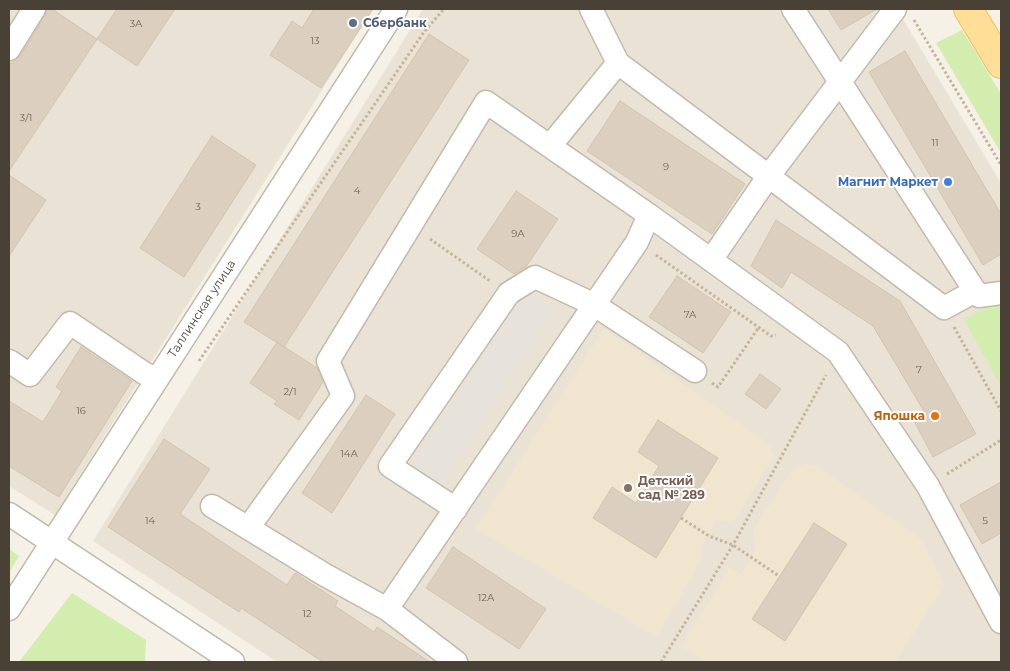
<!DOCTYPE html>
<meta charset="utf-8">
<style>
body{margin:0}
#map{position:relative;width:1010px;height:671px;overflow:hidden;background:#f5f1e7;font-family:Montserrat,sans-serif}
canvas{display:block}
.frame{position:absolute;inset:0;border:10px solid #494135;pointer-events:none}
</style>
<div id="map">
<canvas width="1010" height="671"></canvas>
<div class="frame"></div>
</div>
<script>
const ctx = document.querySelector('canvas').getContext('2d');
ctx.lineJoin = 'round';
function fill(path, color) {
  ctx.fillStyle = color;
  ctx.fill(path, 'evenodd');
}
function toPath(rows) {
  const path = new Path2D();
  for (const r of rows) {
    path.moveTo(r[0], r[1]);
    for (let i = 2; i < r.length; i += 2) path.lineTo(r[i], r[i + 1]);
  }
  return path;
}
function stroke(path, color, width, dash) {
  ctx.strokeStyle = color;
  ctx.lineWidth = width;
  ctx.lineCap = dash ? 'butt' : 'round';
  ctx.setLineDash(dash || []);
  ctx.stroke(path);
}
function drawText(font, color, halo, rows, align = 'center') {
  ctx.font = font + ' Montserrat,sans-serif';
  ctx.lineWidth = 4;
  ctx.setLineDash([]);
  ctx.textBaseline = 'middle';
  ctx.strokeStyle = halo;
  ctx.fillStyle = color;
  for (const [text, x, y, turn = 0] of rows) {
    ctx.save();
    ctx.translate(x, y);
    ctx.rotate((+turn || 0) * Math.PI / 180);
    ctx.textAlign = isNaN(turn) ? turn : align;
    if (halo) ctx.strokeText(text, 0, 0);
    ctx.fillText(text, 0, 0);
    ctx.restore();
  }
}
const residential = toPath([
 [9,9,373,9,55,515,9,486],
 [423,9,897,9,1001,183,1001,662,277,662,93,541]
]);
const industrial = toPath([
 [525,290,554,309,442,483,412,464]
]);
const education = toPath([
 [604,329,770,445,774,457,733,522,717,520,701,548,703,556,657,637,476,529],
 [806,464,818,467,921,539,944,586,895,662,707,662,681,646,730,567,741,575,756,549,753,530,794,468]
]);
const green = toPath([
 [962,30,1001,94,1001,153,936,43],
 [1000,301,1001,304,1001,387,964,319],
 [9,549,19,556,9,573],
 [72,593,146,640,145,662,19,662]
]);
const building = toPath([
 [47,9,52,9,97,39,9,171,9,65,20,56,45,16,47,9],
 [117,9,175,9,137,66,97,39,117,9],
 [314,9,373,9,321,88,270,55,292,21,302,28,314,9],
 [828,9,877,9,841,30,828,9],
 [429,34,469,60,284,347,244,322,429,34],
 [905,51,1001,214,1001,254,983,265,869,72,905,51],
 [620,101,745,184,712,234,587,151,620,101],
 [212,136,256,165,184,277,140,248,212,136],
 [9,175,46,200,9,256,9,175],
 [516,191,558,219,526,267,514,274,477,249,516,191],
 [776,220,900,301,976,434,933,457,913,419,925,413,873,326,791,272,782,288,751,266,776,220],
 [677,276,731,312,703,353,649,317,677,276],
 [277,342,317,368,323,382,299,420,274,404,277,401,250,383,277,342],
 [81,347,132,381,59,497,9,466,9,401,43,422,62,391,56,387,81,347],
 [760,374,781,389,766,409,745,394,760,374],
 [366,395,395,414,332,513,302,493,366,395],
 [658,420,718,458,656,558,593,518,612,487,636,503,659,466,638,452,658,420],
 [164,439,210,469,180,514,287,585,295,573,338,601,335,606,374,632,377,627,430,662,323,662,241,608,239,612,108,527,164,439],
 [1001,482,1001,533,982,544,960,505,1001,482],
 [814,523,847,544,785,641,752,619,814,523],
 [453,547,546,609,519,649,426,588,453,547]
]);
const path = toPath([
 [914,20,1001,165],
 [430,239,490,281],
 [656,255,771,336,776,335],
 [954,327,1001,411],
 [199,361,424,32,444,9],
 [712,383,718,387,759,327],
 [947,474,1001,440],
 [681,518,709,536,733,545,779,576],
 [661,662,733,545,826,375]
]);
const minor = toPath([
 [591,9,618,63,944,308,975,291,979,296,1001,293],
 [793,9,975,291],
 [9,49,34,9],
 [550,146,618,63],
 [711,260,768,177,895,9],
 [9,361,30,375,70,323,144,373,157,379],
 [212,506,325,575,387,609,456,662],
 [456,509,390,466,509,293,535,277,593,304,695,371],
 [9,514,233,662],
 [248,528,343,396,328,361,486,102,649,215],
 [9,609,396,9],
 [387,609,637,242,649,215,838,352,928,486,1001,622]
]);
const major = toPath([
 [968,9,1001,64]
]);
const markers = [
 [353,23,5,"#5c6f8a"],
 [948,182,5,"#3f7fe0"],
 [935,416,5,"#e8710a"],
 [628,488,5,"#8d6e63"]
];
const numberNames = [
 ["3А",136,24],
 ["13",315,41],
 ["3/1",26,118],
 ["11",935,143],
 ["9",666,167],
 ["4",357,191],
 ["3",198,207],
 ["9А",518,234],
 ["7А",690,315],
 ["7",919,370],
 ["2/1",290,392],
 ["16",81,411],
 ["14А",349,454],
 ["14",150,521],
 ["5",985,521],
 ["12А",486,598],
 ["12",307,614]
];
const serviceNames = [
 ["Сбербанк",363,23]
];
const shopNames = [
 ["Магнит Маркет",938,182]
];
const streetNames = [
 ["Таллинская улица",202,309,-57]
];
const foodNames = [
 ["Япошка",925,416]
];
const educationNames = [
 ["Детский",638,481],
 ["сад № 289",638,495]
];
fill(residential, '#eae3d5');
fill(industrial, '#e8e2dc');
fill(education, '#f0e6d0');
fill(green, '#d2edad');
fill(building, '#dbcfbf');
stroke(building, '#d4c4ae', 1);
stroke(minor, '#c2b9a9', 25);
stroke(major, '#efbf5b', 30);
stroke(path, '#c5b499', 3, [2.5, 2.5]);
stroke(minor, '#fff', 22);
stroke(major, '#ffdf97', 28);
for (const [x, y, r, color] of markers) {
  const dot = new Path2D();
  dot.arc(x, y, r, 0, 2 * Math.PI);
  ctx.fillStyle = color;
  ctx.fill(dot);
  stroke(dot, '#fff', 2);
}
drawText('10px', '#6e6458', null, numberNames);
drawText('bold 12px', '#4e5e75', '#fff', serviceNames, 'left');
drawText('bold 12px', '#366cbe', '#fff', shopNames, 'right');
drawText('12px', '#494135', '#fff', streetNames);
drawText('bold 12px', '#c56008', '#fff', foodNames, 'right');
drawText('bold 12px', '#785e54', '#fff', educationNames, 'left');
</script>
